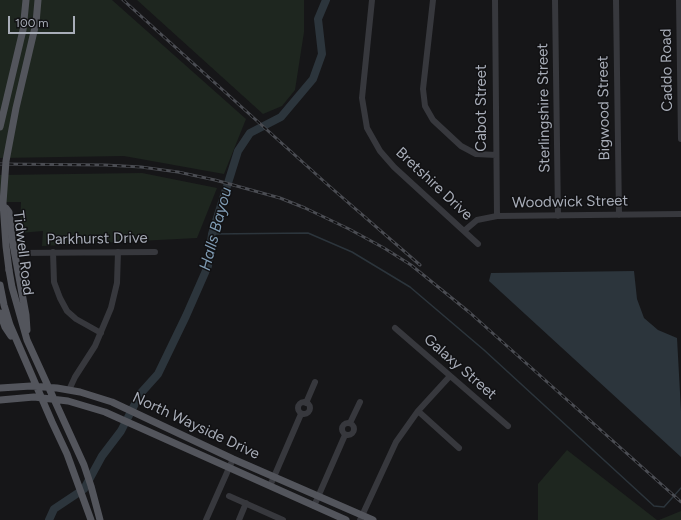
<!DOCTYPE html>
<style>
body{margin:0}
#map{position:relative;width:681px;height:520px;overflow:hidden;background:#161618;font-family:Figtree,sans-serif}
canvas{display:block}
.scale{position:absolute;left:8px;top:16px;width:67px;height:18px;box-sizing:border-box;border:2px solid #a8adb8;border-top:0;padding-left:5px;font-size:12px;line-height:14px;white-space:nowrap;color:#a8adb8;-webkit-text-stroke:3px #111113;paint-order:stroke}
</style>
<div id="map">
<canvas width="681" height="520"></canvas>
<div class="scale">100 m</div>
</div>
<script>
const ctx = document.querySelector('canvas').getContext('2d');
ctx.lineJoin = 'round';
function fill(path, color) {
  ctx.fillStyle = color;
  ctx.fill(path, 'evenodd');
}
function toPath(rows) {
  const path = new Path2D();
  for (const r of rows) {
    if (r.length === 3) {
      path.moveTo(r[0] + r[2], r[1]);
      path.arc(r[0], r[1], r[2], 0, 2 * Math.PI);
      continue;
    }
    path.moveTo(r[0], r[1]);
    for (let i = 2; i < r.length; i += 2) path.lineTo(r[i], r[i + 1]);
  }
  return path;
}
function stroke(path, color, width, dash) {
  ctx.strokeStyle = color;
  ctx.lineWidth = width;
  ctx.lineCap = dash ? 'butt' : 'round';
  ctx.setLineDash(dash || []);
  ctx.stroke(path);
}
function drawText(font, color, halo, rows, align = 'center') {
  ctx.font = font + ' Figtree,sans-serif';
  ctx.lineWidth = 3;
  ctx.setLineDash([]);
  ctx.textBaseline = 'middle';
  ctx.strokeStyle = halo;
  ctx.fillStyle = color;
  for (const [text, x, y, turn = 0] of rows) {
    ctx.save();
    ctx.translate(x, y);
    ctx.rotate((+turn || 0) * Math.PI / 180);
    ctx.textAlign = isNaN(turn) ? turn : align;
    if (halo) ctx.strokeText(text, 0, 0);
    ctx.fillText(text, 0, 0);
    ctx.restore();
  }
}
const green = toPath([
 [0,0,112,0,246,119,224,174,124,156,0,158],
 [137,0,304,0,304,32,295,90,282,106,263,114],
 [142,173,217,188,197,238,42,246,43,231,20,233,21,202,0,202,0,175],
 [567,450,657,520,538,520,538,484],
 [681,511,681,520,659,520]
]);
const water = toPath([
 [634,271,637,299,644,318,658,330,677,338,681,411,681,457,489,281,491,273]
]);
const stream = toPath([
 [212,234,308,233,352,252,410,287,484,350,654,506,664,507,681,488]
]);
const river = toPath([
 [49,520,54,509,84,489,102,456,121,431,140,394,158,374,186,316,208,266,212,234,238,151,250,133,281,117,313,79,322,54,318,19,326,0]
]);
const minor = toPath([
 [372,0,362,98,367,128,380,151,394,167,478,244],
 [433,0,423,89,425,106,433,120,461,146,476,154,496,155],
 [495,0,497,216],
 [555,0,558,216],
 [616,0,619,215],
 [679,0,681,139],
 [464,231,477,220,497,216,681,214],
 [53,252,54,282,60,298,67,311,76,319,101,333],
 [15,253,155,252],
 [395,328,508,426],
 [69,390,75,377,95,346,111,308,117,283,118,252],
 [304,408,6],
 [306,403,315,382],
 [418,411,459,448],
 [348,429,6],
 [350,423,360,402],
 [270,486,301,414],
 [229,496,283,520],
 [314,506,345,435],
 [206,520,233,459],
 [239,520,246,503],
 [360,520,396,442,418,411,450,376]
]);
const major = toPath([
 [0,127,23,30,26,0],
 [0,206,6,208,9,212,12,239,26,315,27,330],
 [9,270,12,287,27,340,84,465,91,486,100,520],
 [0,285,4,305,10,325,52,422,67,454,91,520],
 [0,313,5,327,11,336],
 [0,388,31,386,57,388,80,392,112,402,233,459,373,520],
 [0,400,34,397,68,401,105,412,346,520]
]);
const rail = toPath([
 [123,0,328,185,420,265],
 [0,164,105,165,141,167,178,172,215,180,280,198,305,208,349,229,384,248,411,265,469,312,681,502]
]);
const majorBridge = toPath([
 [9,270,6,246,3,203,6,161,16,108,36,23,38,0]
]);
const streetNames = [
 ["Caddo Road",667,70,-91],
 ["Cabot Street",482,108,-90],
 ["Sterlingshire Street",544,108,-91],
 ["Bigwood Street",604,108,-91],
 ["Bretshire Drive",434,184,43],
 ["Woodwick Street",570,202,-1],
 ["Parkhurst Drive",97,239,-1],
 ["Tidwell Road",23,253,83],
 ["Galaxy Street",460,367,41],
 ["North Wayside Drive",196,426,25]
];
const waterNames = [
 ["Halls Bayou",216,229,-75]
];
fill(green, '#1e261f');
fill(water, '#2c353c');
stroke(stream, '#2c353c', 1.5);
stroke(river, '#2c353c', 8);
stroke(minor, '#37383d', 6);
stroke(major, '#53555c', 7);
stroke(rail, '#4a4c52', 3);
stroke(rail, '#111113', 1.5, [4.5]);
stroke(majorBridge, '#53555c', 7);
drawText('15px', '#a8adb8', '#111113', streetNames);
drawText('italic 16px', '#7f9bb3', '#111113', waterNames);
</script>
